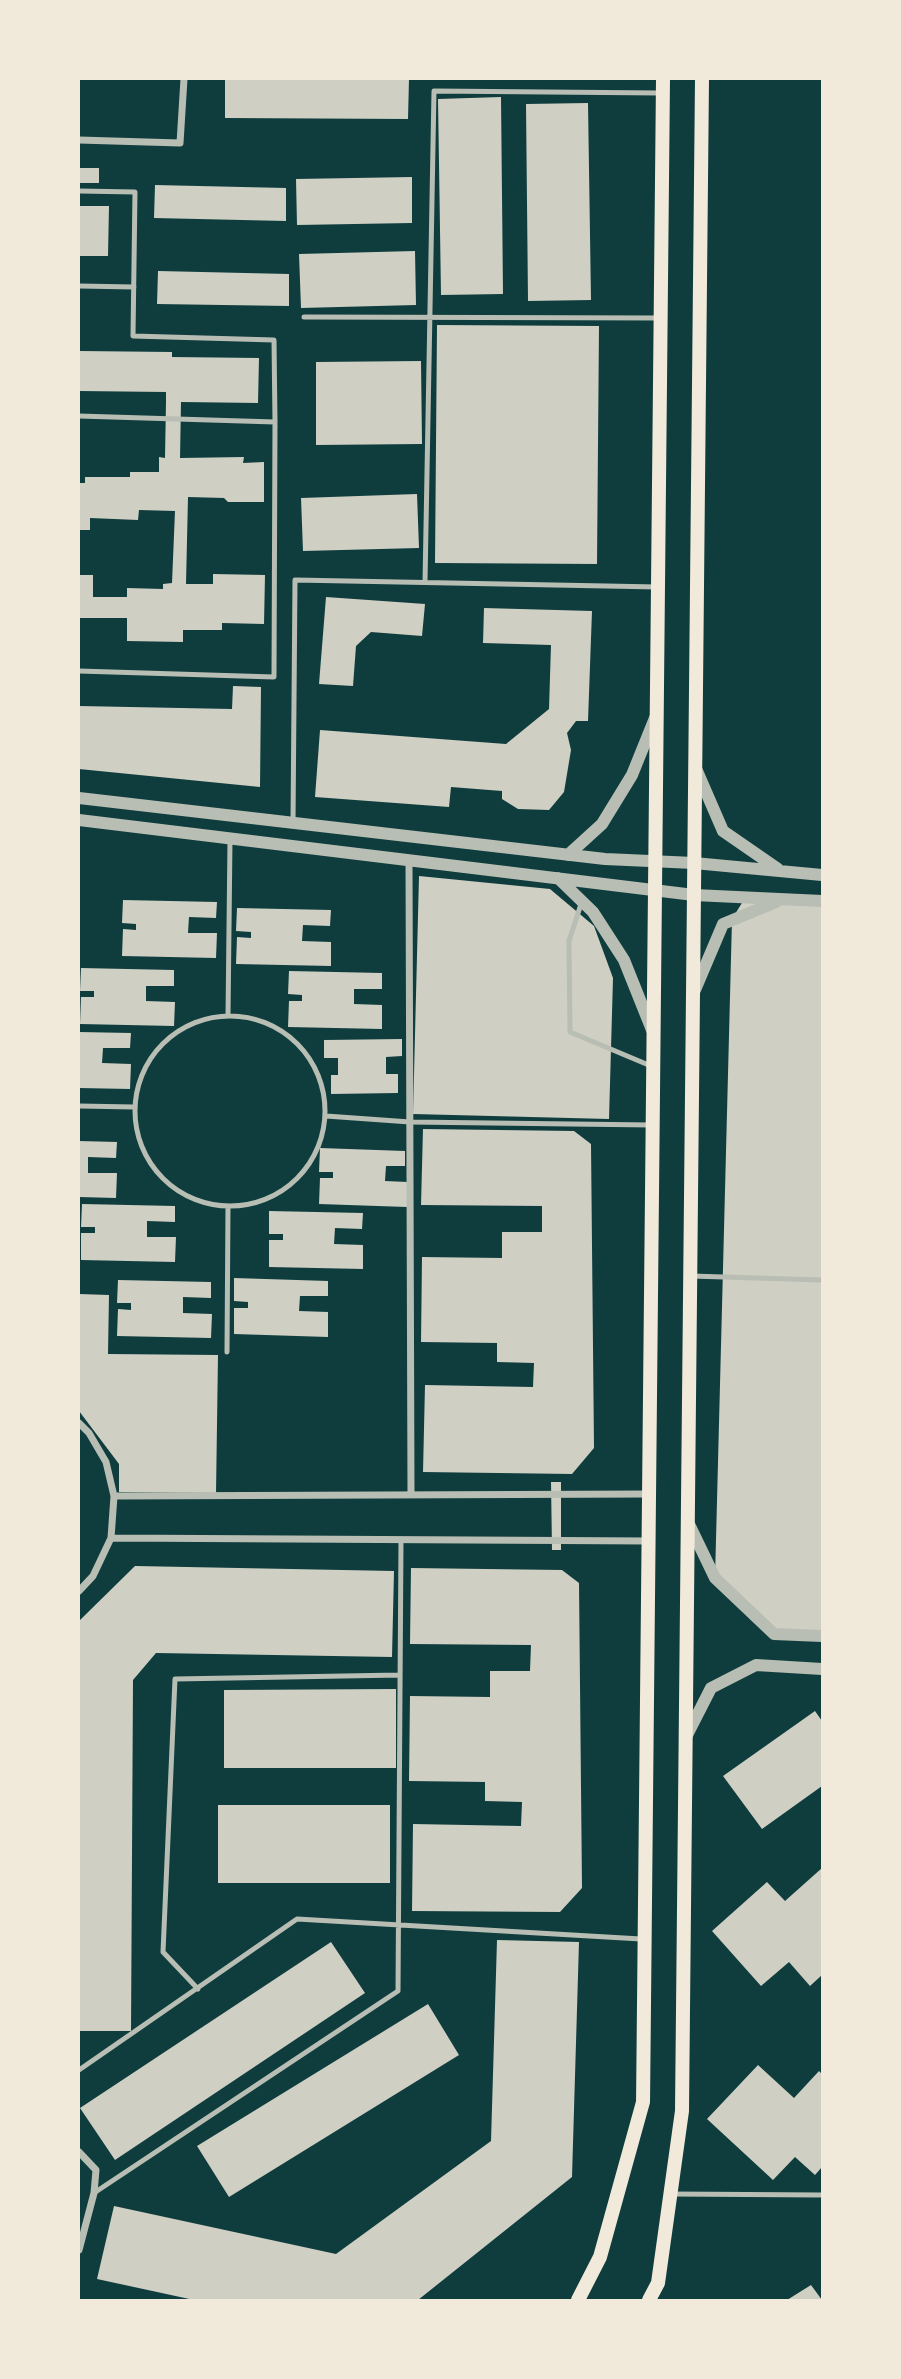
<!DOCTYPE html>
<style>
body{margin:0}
#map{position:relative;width:901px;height:2379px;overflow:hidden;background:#0f3d3e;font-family:"Varela Round",sans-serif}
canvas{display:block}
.frame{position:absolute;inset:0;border:80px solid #f1e9da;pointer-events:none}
</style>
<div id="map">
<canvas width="901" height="2379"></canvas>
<div class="frame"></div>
</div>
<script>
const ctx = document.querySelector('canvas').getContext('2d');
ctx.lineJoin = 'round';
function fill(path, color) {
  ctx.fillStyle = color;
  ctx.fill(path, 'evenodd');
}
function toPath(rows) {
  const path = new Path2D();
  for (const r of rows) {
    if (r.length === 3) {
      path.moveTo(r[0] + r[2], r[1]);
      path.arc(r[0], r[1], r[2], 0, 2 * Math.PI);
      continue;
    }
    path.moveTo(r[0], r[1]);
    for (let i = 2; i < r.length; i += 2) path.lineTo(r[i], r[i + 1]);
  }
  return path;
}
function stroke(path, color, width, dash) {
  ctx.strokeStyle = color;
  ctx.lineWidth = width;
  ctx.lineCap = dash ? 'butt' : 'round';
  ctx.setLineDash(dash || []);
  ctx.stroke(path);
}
const building = toPath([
 [225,79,409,79,408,119,225,118],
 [501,97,503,294,441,295,438,99],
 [588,103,591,300,528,301,526,104],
 [79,168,99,168,99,183,79,183],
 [412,177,412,223,297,225,296,179],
 [155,185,286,188,286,221,154,218],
 [79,206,109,206,108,256,79,256],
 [415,251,416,305,301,308,299,254],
 [158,271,289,274,289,306,157,304],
 [437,325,599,326,597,564,435,563],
 [79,351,172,352,172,357,259,358,258,403,181,402,180,458,244,457,243,463,264,462,264,502,228,502,224,498,188,497,186,584,213,584,213,574,265,575,264,624,222,623,222,630,183,630,183,642,127,641,127,618,79,618,79,575,93,575,93,597,127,597,127,588,163,589,163,584,172,583,175,511,139,510,138,520,90,518,90,530,79,530,79,483,85,483,85,477,130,477,130,472,159,472,159,457,165,458,166,402,166,392,79,391],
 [421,361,422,444,316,445,316,362],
 [417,494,419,548,303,551,301,498],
 [326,597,425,604,422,636,371,632,356,646,353,686,319,684],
 [484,608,592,611,588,721,576,721,567,733,571,750,564,792,549,810,518,809,502,799,502,791,451,787,449,807,315,797,320,730,506,744,549,709,551,645,483,643],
 [233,686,261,687,260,787,79,769,79,706,232,709],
 [419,876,550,889,594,926,613,978,609,1119,413,1114],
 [745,898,822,901,822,1636,774,1634,715,1578,732,919],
 [123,900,217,902,216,918,189,917,188,933,217,933,216,958,122,956,123,929,136,930,136,924,122,923],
 [237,908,331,910,330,926,303,925,302,941,331,942,331,966,236,964,237,937,251,938,251,932,236,931],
 [81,968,174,970,174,986,146,986,146,1001,175,1002,174,1026,80,1024,81,997,94,997,94,991,80,991],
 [289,971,382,973,382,989,354,989,354,1004,382,1005,382,1029,288,1027,289,1001,302,1001,302,995,288,994],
 [79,1032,131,1033,130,1048,103,1048,102,1063,131,1064,130,1089,79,1088],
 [402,1039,402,1056,386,1057,386,1074,398,1074,398,1093,331,1094,331,1075,338,1075,338,1058,324,1058,324,1040],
 [423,1129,574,1131,591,1144,594,1448,572,1474,423,1472,425,1385,533,1387,534,1363,497,1362,497,1343,421,1342,422,1257,502,1258,502,1232,542,1232,542,1206,421,1205],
 [79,1141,117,1142,116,1158,88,1157,88,1173,117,1173,116,1198,79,1197],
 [320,1148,405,1151,405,1166,386,1166,385,1181,408,1182,407,1207,319,1204,320,1178,333,1178,333,1172,319,1172],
 [82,1204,175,1206,175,1222,147,1221,147,1237,176,1237,175,1262,81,1260,81,1233,95,1233,95,1227,81,1227],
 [269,1211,363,1213,362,1229,335,1228,334,1244,363,1245,363,1269,269,1267,269,1240,283,1240,283,1234,269,1234],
 [234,1278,328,1281,328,1296,300,1296,299,1311,328,1312,328,1337,234,1334,234,1308,248,1308,248,1302,234,1301],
 [118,1280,211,1282,211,1298,183,1297,183,1313,212,1314,211,1338,117,1336,118,1309,131,1310,131,1303,117,1303],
 [79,1294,109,1295,108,1354,218,1355,216,1493,119,1492,119,1464,79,1411],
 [551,1482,561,1482,561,1550,552,1550],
 [135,1566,394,1571,392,1657,156,1653,133,1680,131,2031,79,2031,79,1621],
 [411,1568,562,1570,579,1583,582,1888,560,1912,412,1911,413,1824,521,1826,522,1802,485,1801,485,1782,409,1781,410,1696,490,1697,490,1671,530,1671,531,1645,410,1644],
 [396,1689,396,1768,224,1768,224,1690],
 [815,1711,822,1721,822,1786,762,1829,723,1776],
 [218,1805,390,1805,390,1883,218,1883],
 [822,1868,822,1975,810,1986,789,1962,761,1986,712,1931,767,1882,785,1901],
 [497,1940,579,1942,572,2177,418,2300,194,2300,97,2279,114,2206,336,2254,491,2141],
 [331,1942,365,1993,115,2160,80,2108],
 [428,2004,459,2055,229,2197,197,2146],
 [758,2065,794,2098,819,2071,822,2074,822,2167,815,2175,795,2157,773,2180,707,2119],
 [811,2285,822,2300,787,2300]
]);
const service = toPath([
 [79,191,135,192,133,336,274,340,275,422,274,677,79,671],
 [79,286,134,287],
 [304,317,661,318],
 [79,416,275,422],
 [425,582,434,91,660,93],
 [293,823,295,580,658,587],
 [581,904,569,941,570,1032,651,1066],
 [228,1016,230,840],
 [230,1111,95],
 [79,1106,134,1107],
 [326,1116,410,1122,652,1125],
 [691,1276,822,1280],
 [227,1352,228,1206],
 [198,1989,163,1952,175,1679,400,1675],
 [79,2070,297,1919,641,1939],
 [94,2193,398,1991,401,1540],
 [671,2194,822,2195]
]);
const minor = toPath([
 [79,140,180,143,184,79],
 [409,860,411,1495],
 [79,1423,89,1433,106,1462,114,1496,111,1538,93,1576,79,1591],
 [114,1496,649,1494],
 [111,1538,649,1541],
 [79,2152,96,2170,94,2193,79,2250]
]);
const tertiary = toPath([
 [697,771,723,831,778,869],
 [79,798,605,859,694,863,822,875],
 [79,820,694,895,822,901],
 [568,855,602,824,632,775,655,718],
 [558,878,593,912,624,960,652,1030],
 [695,990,723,924,776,902],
 [689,1524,715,1578,774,1634,822,1636],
 [686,1737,711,1688,756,1665,822,1669]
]);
const secondary = toPath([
 [578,2300,600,2257,643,2102,663,79],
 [649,2300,658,2283,682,2111,702,79]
]);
fill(building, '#cfcfc3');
stroke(service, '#b8beb3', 5);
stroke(minor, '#b8beb3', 7);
stroke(tertiary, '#b8beb3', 12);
stroke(secondary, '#f1e9da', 14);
</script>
